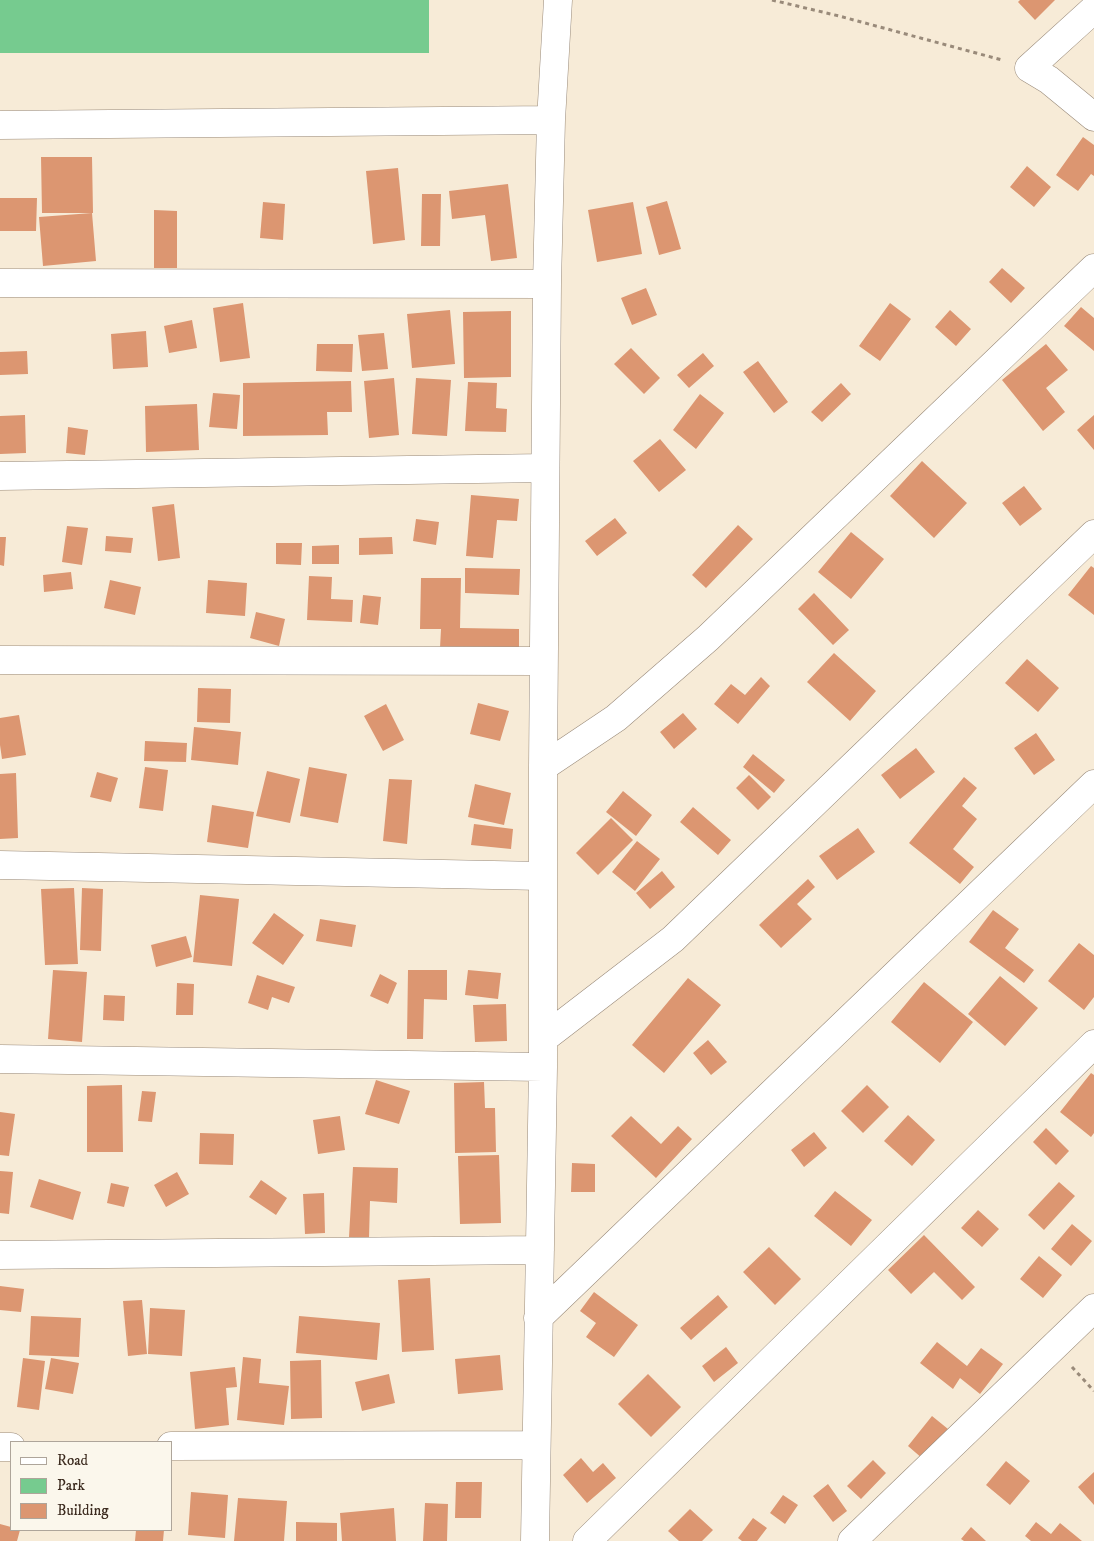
<!DOCTYPE html>
<style>
body{margin:0}
#map{position:relative;width:1094px;height:1541px;overflow:hidden;background:#f7ebd7;font-family:"IM FELL DW Pica",serif}
canvas{display:block}
.legend{position:absolute;left:10px;top:1441px;width:162px;height:90px;box-sizing:border-box;background:#fbf7ec;border:1px solid #aea59a;margin:0;padding:6px 9px;list-style:none;font-size:15px;color:#3b2a1e}
.legend li{display:flex;align-items:center;gap:10px;height:25px}
.legend b{width:25px;border:1px solid #aea59a}
</style>
<div id="map">
<canvas width="1094" height="1541"></canvas>
<ul class="legend">
<li><b style="height:6px;background:#fff"></b>Road</li>
<li><b style="height:14px;background:#76cb8f"></b>Park</li>
<li><b style="height:14px;background:#dc9671"></b>Building</li>
</ul>
</div>
<script>
const ctx = document.querySelector('canvas').getContext('2d');
ctx.lineJoin = 'round';
function fill(path, color) {
  ctx.fillStyle = color;
  ctx.fill(path, 'evenodd');
}
function toPath(rows) {
  const path = new Path2D();
  for (const r of rows) {
    path.moveTo(r[0], r[1]);
    for (let i = 2; i < r.length; i += 2) path.lineTo(r[i], r[i + 1]);
  }
  return path;
}
function stroke(path, color, width, dash) {
  ctx.strokeStyle = color;
  ctx.lineWidth = width;
  ctx.lineCap = dash ? 'butt' : 'round';
  ctx.setLineDash(dash || []);
  ctx.stroke(path);
}
const green = toPath([
 [0,0,429,0,429,53,0,53]
]);
const building = toPath([
 [1020,0,1055,0,1035,20,1018,2],
 [1083,137,1094,145,1094,176,1091,174,1078,191,1056,175],
 [41,157,92,157,93,213,42,213],
 [1027,166,1051,187,1034,207,1010,187],
 [398,168,405,240,373,244,366,171],
 [508,184,517,258,491,261,485,215,452,219,449,191],
 [422,194,441,194,440,246,421,246],
 [0,198,37,198,36,231,0,231],
 [667,201,681,249,659,255,646,207],
 [263,202,285,204,283,240,260,238],
 [633,202,642,254,597,262,588,210],
 [154,210,177,211,177,268,154,268],
 [92,213,96,261,43,266,39,217],
 [1002,268,1025,288,1011,303,989,282],
 [646,288,657,315,632,325,621,298],
 [243,303,250,358,220,362,213,308],
 [890,303,911,319,880,361,859,346],
 [1081,307,1094,318,1094,351,1064,326],
 [450,310,455,364,412,368,407,314],
 [950,310,971,329,956,346,935,327],
 [511,311,511,377,464,378,463,312],
 [192,320,197,348,169,353,164,326],
 [146,331,148,367,113,369,111,334],
 [384,333,388,369,362,371,358,335],
 [317,344,353,344,352,372,316,371],
 [1046,344,1068,370,1046,388,1065,412,1043,431,1002,380],
 [631,348,660,378,644,394,614,364],
 [27,351,28,374,0,375,0,352],
 [703,353,714,366,689,388,677,375],
 [758,361,788,402,774,413,743,372],
 [394,378,399,435,369,438,364,381],
 [416,378,451,380,447,436,412,434],
 [351,381,352,412,327,412,328,435,243,436,243,383],
 [468,382,497,383,496,408,507,409,506,432,465,431],
 [841,383,851,394,822,422,811,412],
 [213,393,240,395,237,429,209,427],
 [700,394,724,413,696,449,673,430],
 [197,404,199,450,146,452,145,406],
 [25,415,26,453,0,454,0,416],
 [1094,415,1094,450,1077,430],
 [68,427,88,430,85,455,66,453],
 [660,439,686,470,659,492,633,461],
 [922,461,967,503,934,538,890,496],
 [1024,486,1042,509,1020,526,1002,503],
 [471,495,519,499,517,521,497,520,493,558,466,556],
 [174,504,180,558,158,561,152,507],
 [615,518,627,533,597,556,585,541],
 [416,519,439,522,436,545,413,541],
 [738,525,753,539,706,588,692,575],
 [67,526,88,528,82,565,62,562],
 [851,532,884,559,851,599,818,572],
 [106,536,133,538,131,553,105,551],
 [0,537,6,537,4,566,0,565],
 [392,537,393,554,359,555,359,538],
 [276,543,302,543,301,565,276,564],
 [339,545,339,564,312,564,312,546],
 [1091,566,1094,568,1094,615,1068,595],
 [465,568,520,569,519,595,465,593],
 [71,572,73,589,44,592,43,575],
 [309,576,332,577,331,599,353,600,352,622,307,620],
 [421,578,461,578,460,628,519,629,519,649,440,648,441,629,420,629],
 [110,580,141,587,135,615,104,608],
 [208,580,247,583,245,616,206,613],
 [814,593,849,630,833,645,798,609],
 [363,595,381,597,378,625,360,623],
 [256,612,285,619,279,646,250,638],
 [834,653,876,691,850,721,807,682],
 [1027,659,1059,688,1038,712,1005,683],
 [761,677,770,686,738,724,714,704,731,684,745,695],
 [198,688,231,689,230,723,197,722],
 [478,703,509,711,500,741,470,734],
 [386,704,404,740,383,751,364,716],
 [683,713,697,729,674,749,660,732],
 [19,715,26,755,2,759,0,745,0,718],
 [194,727,241,732,238,765,191,760],
 [1036,733,1055,760,1034,775,1014,748],
 [145,741,187,743,186,762,144,761],
 [916,748,935,772,900,799,881,775],
 [753,754,785,780,774,793,743,767],
 [145,767,168,770,163,811,139,808],
 [309,767,347,774,338,823,300,816],
 [267,771,300,779,290,823,256,816],
 [97,772,118,778,111,802,90,797],
 [16,773,18,838,0,839,0,774],
 [749,775,771,797,758,810,736,788],
 [964,777,977,788,962,806,977,819,953,849,974,867,960,884,909,843],
 [389,779,412,780,407,844,383,841],
 [475,784,511,793,504,825,468,817],
 [623,791,652,815,636,836,606,812],
 [212,805,254,812,248,848,207,842],
 [693,807,731,840,718,855,680,822],
 [611,818,633,840,598,875,576,853],
 [474,824,513,829,511,849,471,845],
 [858,828,875,852,837,880,819,856],
 [637,841,660,859,635,891,612,872],
 [662,871,675,887,650,909,636,893],
 [808,879,815,887,797,904,812,919,781,948,759,925],
 [74,888,78,964,45,965,41,889],
 [82,888,103,889,101,951,80,950],
 [200,895,239,899,232,966,193,962],
 [993,910,1019,929,1005,948,1034,970,1024,983,969,942],
 [274,913,304,935,283,965,252,943],
 [320,919,356,925,352,947,316,941],
 [186,936,192,957,156,967,151,945],
 [1079,943,1094,955,1094,997,1084,1010,1048,981],
 [53,970,87,972,82,1042,48,1039],
 [408,970,447,970,447,1000,424,999,423,1039,407,1039],
 [468,970,501,973,498,999,465,995],
 [380,974,397,983,388,1004,370,996],
 [257,975,295,987,289,1003,272,997,268,1010,248,1003],
 [1000,976,1038,1008,1005,1046,968,1014],
 [688,978,721,1005,664,1073,632,1045],
 [924,982,973,1022,940,1063,891,1022],
 [177,983,194,984,193,1015,176,1015],
 [104,995,125,996,124,1021,103,1020],
 [506,1004,507,1041,475,1042,473,1005],
 [708,1040,727,1062,711,1075,693,1053],
 [1091,1073,1094,1075,1094,1133,1091,1137,1060,1112],
 [376,1080,410,1091,399,1124,365,1114],
 [484,1082,485,1108,495,1108,496,1152,455,1153,454,1083],
 [122,1085,123,1152,87,1152,87,1086],
 [867,1085,889,1107,863,1133,841,1111],
 [142,1091,156,1092,152,1122,138,1121],
 [0,1112,15,1114,9,1156,0,1155],
 [908,1115,935,1140,912,1166,884,1141],
 [340,1116,345,1150,318,1154,313,1120],
 [631,1116,661,1144,678,1126,692,1139,656,1178,611,1136],
 [1046,1128,1069,1151,1056,1165,1033,1142],
 [814,1132,827,1148,804,1167,791,1150],
 [200,1133,234,1134,233,1165,199,1164],
 [499,1155,501,1223,460,1224,458,1156],
 [572,1163,595,1164,595,1192,571,1192],
 [353,1167,398,1168,397,1203,370,1201,369,1238,349,1237],
 [0,1171,13,1172,9,1214,0,1213],
 [177,1172,189,1194,166,1207,154,1185],
 [39,1179,81,1192,73,1220,30,1207],
 [261,1180,287,1198,276,1215,249,1197],
 [1059,1182,1075,1196,1044,1230,1028,1215],
 [111,1183,129,1187,124,1207,107,1203],
 [835,1191,872,1220,851,1246,814,1216],
 [324,1193,325,1233,305,1234,303,1194],
 [978,1210,999,1229,982,1247,961,1228],
 [1072,1224,1092,1241,1071,1266,1051,1249],
 [924,1235,975,1287,962,1300,934,1272,911,1294,888,1270],
 [769,1247,801,1279,775,1305,743,1272],
 [1039,1256,1062,1275,1043,1298,1020,1279],
 [430,1278,434,1350,402,1352,398,1280],
 [0,1286,24,1289,21,1312,0,1310],
 [594,1292,638,1325,614,1357,586,1337,596,1323,580,1311],
 [718,1295,728,1307,691,1340,680,1328],
 [142,1300,147,1354,128,1356,123,1301],
 [150,1308,185,1310,182,1356,148,1354],
 [31,1316,81,1318,79,1357,29,1355],
 [299,1316,380,1323,377,1360,296,1353],
 [937,1342,967,1366,981,1348,1003,1364,980,1394,960,1378,953,1389,920,1363],
 [726,1347,738,1363,714,1382,702,1366],
 [500,1355,503,1390,458,1394,455,1359],
 [243,1357,261,1359,259,1383,289,1386,284,1425,237,1420],
 [23,1358,45,1361,39,1410,17,1407],
 [51,1358,79,1363,73,1394,45,1389],
 [321,1360,322,1418,291,1419,290,1361],
 [235,1367,237,1387,226,1388,229,1425,195,1429,190,1372],
 [389,1374,395,1403,362,1411,355,1382],
 [648,1374,681,1407,651,1437,618,1404],
 [932,1416,948,1429,923,1459,908,1446],
 [581,1458,593,1472,603,1463,616,1478,587,1503,563,1475],
 [873,1460,886,1473,861,1499,847,1486],
 [1006,1461,1030,1481,1010,1505,986,1485],
 [1094,1472,1094,1505,1078,1487],
 [456,1482,482,1482,481,1518,455,1518],
 [828,1484,847,1511,833,1522,813,1496],
 [191,1492,228,1495,225,1538,188,1535],
 [783,1495,798,1505,785,1524,770,1513],
 [238,1498,287,1501,284,1541,234,1541],
 [425,1503,448,1504,447,1541,423,1541],
 [394,1508,396,1541,342,1541,340,1513],
 [690,1509,713,1530,702,1541,679,1541,668,1531],
 [753,1518,767,1528,757,1541,742,1541,738,1538],
 [296,1522,337,1523,337,1541,296,1541],
 [1036,1522,1051,1534,1060,1523,1082,1541,1031,1541,1025,1536],
 [0,1524,11,1527,11,1530,20,1530,17,1541,0,1541],
 [971,1527,986,1541,964,1541,961,1539],
 [136,1530,164,1530,163,1541,135,1541]
]);
const path = toPath([
 [772,0,839,16,1002,60],
 [1072,1367,1094,1391]
]);
const street = toPath([
 [1094,9,1029,68,1049,80,1094,117],
 [0,125,551,120],
 [0,283,547,284],
 [0,476,545,468],
 [0,660,543,661],
 [543,767,616,718,708,638,1094,268],
 [0,865,542,876],
 [543,1039,673,939,1094,534],
 [0,1059,543,1067],
 [0,1255,540,1250],
 [538,1318,1094,784],
 [171,1446,536,1445],
 [0,1447,11,1447],
 [535,1541,543,1067,543,767,547,284,551,120,558,0],
 [587,1541,1094,1044],
 [852,1541,1094,1308]
]);
fill(green, '#76cb8f');
fill(building, '#dc9671');
stroke(street, '#998a7a', 29);
stroke(path, '#998a7a', 3, [4, 4]);
stroke(street, '#fff', 28);
</script>
